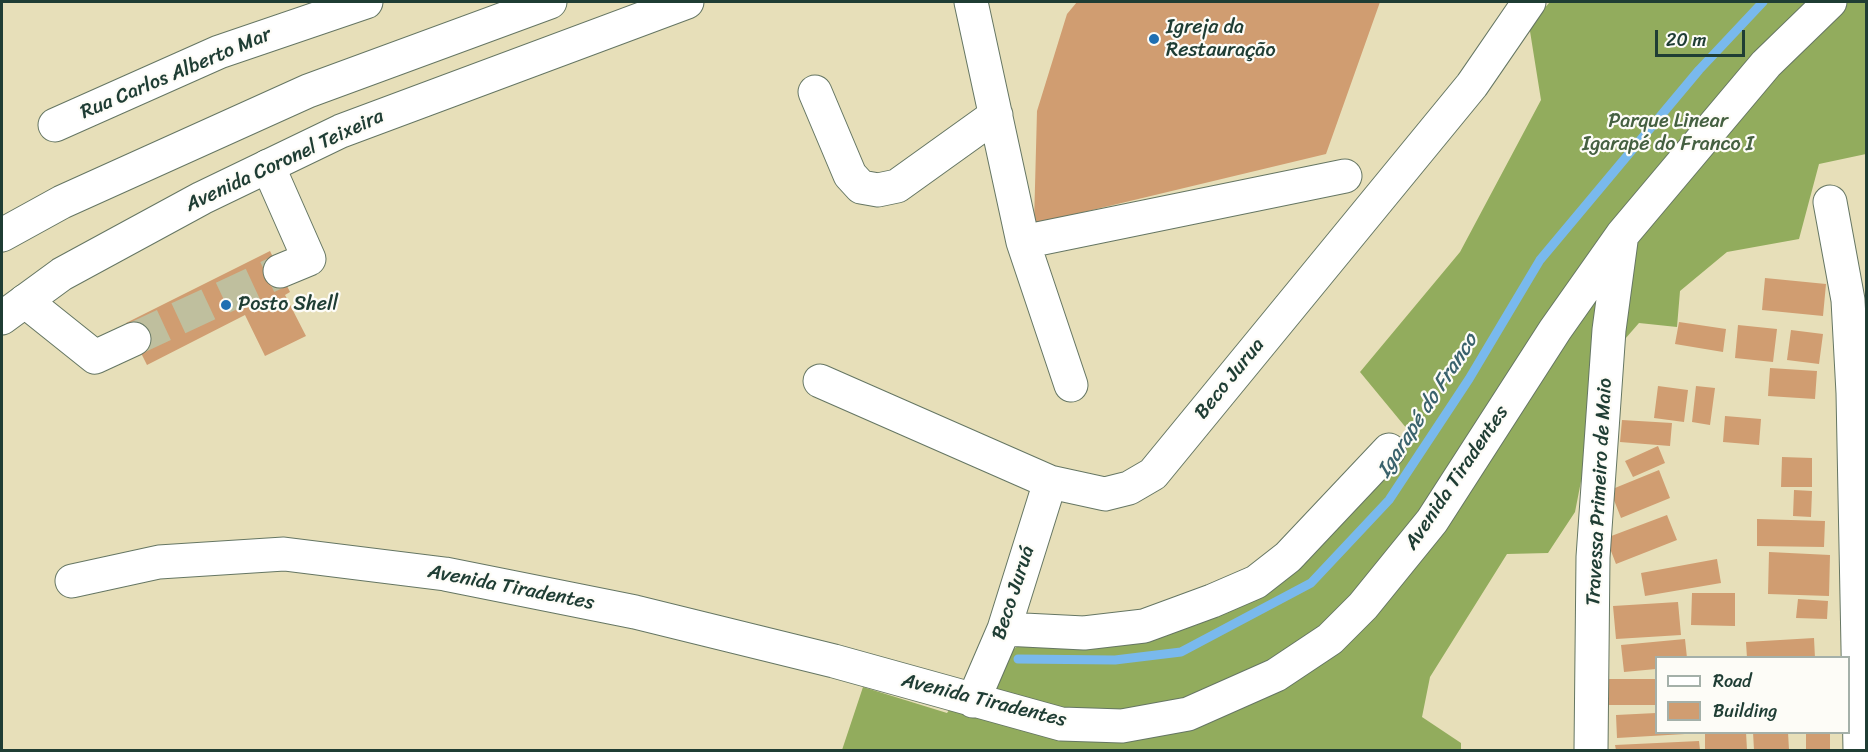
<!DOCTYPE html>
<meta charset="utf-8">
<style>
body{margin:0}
#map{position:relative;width:1868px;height:752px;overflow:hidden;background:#e7dfb9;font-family:Sriracha,sans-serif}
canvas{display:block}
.frame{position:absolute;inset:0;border:3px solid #1f3d34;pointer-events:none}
.legend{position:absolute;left:1655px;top:656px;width:195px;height:78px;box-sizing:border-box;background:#fdfcf7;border:2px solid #a4b0a9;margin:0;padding:8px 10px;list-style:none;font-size:18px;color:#1f3d34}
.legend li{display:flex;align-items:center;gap:12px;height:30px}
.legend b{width:30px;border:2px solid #a4b0a9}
.scale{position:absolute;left:1655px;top:30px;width:90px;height:27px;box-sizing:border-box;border:3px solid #1f3d34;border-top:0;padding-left:8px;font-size:18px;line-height:21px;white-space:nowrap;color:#1f3d34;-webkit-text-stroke:4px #fdfcf7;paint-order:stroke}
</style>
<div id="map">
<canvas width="1868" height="752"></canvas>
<div class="frame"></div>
<ul class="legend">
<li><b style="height:8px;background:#fff"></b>Road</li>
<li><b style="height:16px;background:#d09d71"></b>Building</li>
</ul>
<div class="scale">20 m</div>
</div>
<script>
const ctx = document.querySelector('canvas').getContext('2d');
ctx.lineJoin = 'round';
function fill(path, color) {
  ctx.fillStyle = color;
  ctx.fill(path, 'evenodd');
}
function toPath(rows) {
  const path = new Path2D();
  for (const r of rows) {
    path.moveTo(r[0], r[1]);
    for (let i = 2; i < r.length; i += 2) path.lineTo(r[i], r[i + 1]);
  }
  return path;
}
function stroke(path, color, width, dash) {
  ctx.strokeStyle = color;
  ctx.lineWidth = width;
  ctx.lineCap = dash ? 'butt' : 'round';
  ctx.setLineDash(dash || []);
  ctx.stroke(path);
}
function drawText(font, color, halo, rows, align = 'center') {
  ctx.font = font + ' Sriracha,sans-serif';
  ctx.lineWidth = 4.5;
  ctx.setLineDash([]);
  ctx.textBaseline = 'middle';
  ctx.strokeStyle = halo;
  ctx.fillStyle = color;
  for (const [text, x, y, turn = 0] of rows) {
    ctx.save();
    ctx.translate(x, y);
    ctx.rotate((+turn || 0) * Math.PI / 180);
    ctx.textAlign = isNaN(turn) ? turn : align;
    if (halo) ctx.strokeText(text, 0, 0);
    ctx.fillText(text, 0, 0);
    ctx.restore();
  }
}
const forest = toPath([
 [1550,2,1866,2,1866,154,1819,164,1799,239,1727,252,1680,291,1677,327,1639,323,1604,363,1575,512,1548,553,1507,554,1430,677,1422,717,1461,743,1461,750,842,750,863,687,947,713,974,676,1021,644,1103,643,1197,625,1257,587,1399,461,1412,435,1360,372,1460,252,1541,100,1529,25]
]);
const stream = toPath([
 [1018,659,1115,660,1181,652,1311,583,1389,500,1469,379,1540,260,1699,70,1763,2]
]);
const building = toPath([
 [1077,2,1380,2,1326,154,1034,224,1037,111,1067,14],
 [270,251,290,292,285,295,306,336,265,356,245,315,147,365,126,323],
 [1765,278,1826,284,1823,316,1762,310],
 [1679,322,1726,329,1723,352,1675,344],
 [1738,325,1777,329,1773,362,1735,358],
 [1791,330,1823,334,1819,364,1787,360],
 [1770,368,1817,371,1815,399,1768,396],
 [1658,386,1688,390,1684,422,1654,418],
 [1696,386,1715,388,1710,425,1692,422],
 [1725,416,1761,419,1759,445,1723,442],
 [1622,420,1672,423,1670,446,1620,442],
 [1658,446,1665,463,1633,477,1625,461],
 [1782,457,1812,458,1812,487,1781,487],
 [1659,470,1670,498,1621,518,1610,490],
 [1794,490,1812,491,1811,517,1793,516],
 [1667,515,1677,540,1616,564,1606,538],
 [1757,519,1825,521,1824,547,1757,546],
 [1769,552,1830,555,1829,596,1768,594],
 [1717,559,1721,583,1645,596,1641,573],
 [1692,593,1735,593,1735,626,1691,625],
 [1798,599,1828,601,1827,619,1796,618],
 [1678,602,1681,635,1616,639,1613,606],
 [1814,638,1815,658,1747,658,1746,642],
 [1685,639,1687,658,1656,658,1656,669,1624,672,1621,645],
 [1600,679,1656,679,1656,705,1600,705],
 [1656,713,1656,732,1685,732,1685,734,1617,738,1616,715],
 [1705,732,1746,732,1747,750,1705,750],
 [1753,732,1788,732,1789,750,1754,750],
 [1806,732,1830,732,1830,750,1806,750],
 [1699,741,1700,750,1616,750,1615,745]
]);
const minorTunnel = toPath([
 [134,339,280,271]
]);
const minor = toPath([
 [971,2,1023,242,1345,176],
 [815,92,850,175,861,187,878,190,897,186,996,115],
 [55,125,219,52,366,2],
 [268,166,309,259,280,271],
 [1830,202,1848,300,1853,393,1860,750],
 [1023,242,1071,385],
 [25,301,95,357,134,339],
 [820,381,1050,482,1105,494,1129,488,1153,474,1472,85,1529,2],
 [72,581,159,562,284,554,445,574,635,612,834,661,1061,724,1122,726,1188,714,1276,675,1330,639,1363,606,1432,521,1555,330,1622,235,1766,64,1830,2],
 [1004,629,1084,633,1144,626,1212,601,1256,582,1288,557,1389,450],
 [973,701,1004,629,1050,482],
 [1591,750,1593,557,1609,330,1621,241]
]);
const highway = toPath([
 [2,235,62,202,308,91,550,2],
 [2,318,62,274,202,198,341,131,687,2]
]);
const markers = [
 [1154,39,6,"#1f6fb2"],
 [226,305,6,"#1f6fb2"]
];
const poiNames = [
 ["Igreja da",1166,28],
 ["Restauração",1166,51],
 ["Posto Shell",238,305]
];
const streetNames = [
 ["Rua Carlos Alberto Mar",176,74,-23],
 ["Avenida Coronel Teixeira",285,161,-25],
 ["Beco Jurua",1230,379,-51],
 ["Avenida Tiradentes",1457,478,-56],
 ["Travessa Primeiro de Maio",1600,492,-87],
 ["Avenida Tiradentes",511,588,11],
 ["Beco Juruá",1014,593,-72],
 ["Avenida Tiradentes",984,701,14]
];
const parkNames = [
 ["Parque Linear",1668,122],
 ["Igarapé do Franco I",1668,145]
];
const waterNames = [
 ["Igarapé do Franco",1428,406,-57]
];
fill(forest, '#92ac5d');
stroke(stream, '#79b9ed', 9);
fill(building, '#d09d71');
stroke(minorTunnel, '#bfbf9e', 33, [33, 16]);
stroke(minor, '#657663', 35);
stroke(highway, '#657663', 35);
stroke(minor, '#fff', 33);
stroke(highway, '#fff', 33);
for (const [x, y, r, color] of markers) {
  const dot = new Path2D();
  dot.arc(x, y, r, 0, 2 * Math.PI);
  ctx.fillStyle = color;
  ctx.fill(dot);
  stroke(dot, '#fdfcf7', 2);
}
drawText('20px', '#1f3d34', '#fdfcf7', poiNames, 'left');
drawText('20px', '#1f3d34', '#fdfcf7', streetNames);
drawText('20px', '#456041', '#fdfcf7', parkNames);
drawText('italic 21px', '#3a626c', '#fdfcf7', waterNames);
</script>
